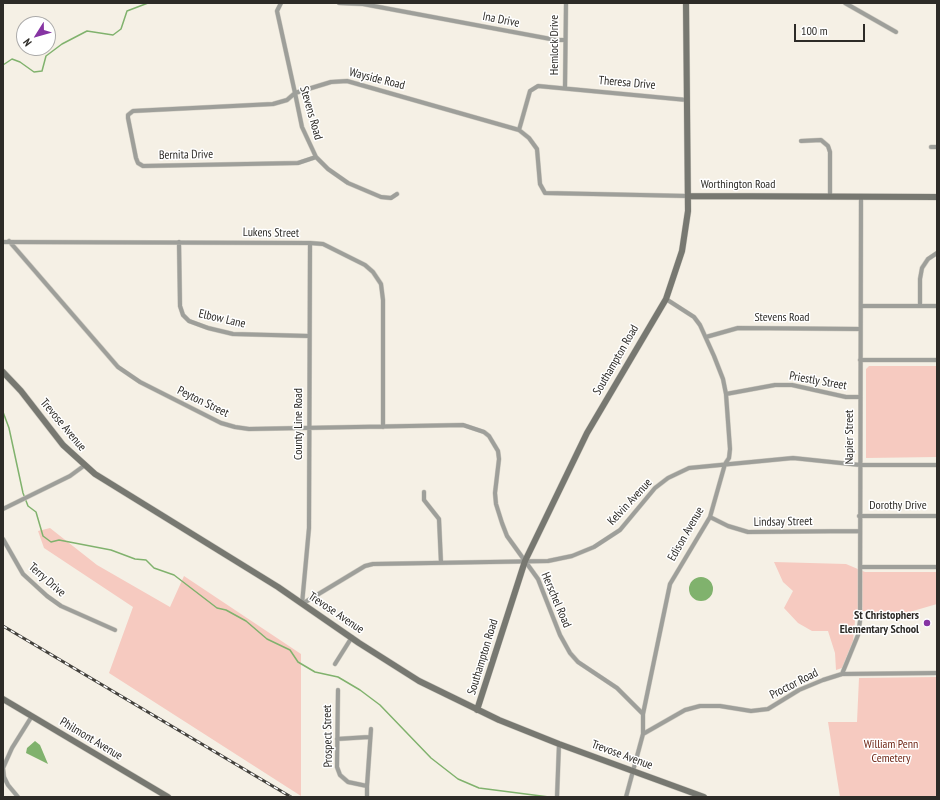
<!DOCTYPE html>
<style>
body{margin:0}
#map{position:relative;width:940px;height:800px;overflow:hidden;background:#f5f0e5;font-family:"PT Sans Narrow",sans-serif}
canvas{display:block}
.frame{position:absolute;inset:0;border:4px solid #2d2b27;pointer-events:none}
.north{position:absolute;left:16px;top:16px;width:40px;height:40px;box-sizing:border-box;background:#fff;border:1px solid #abaaa9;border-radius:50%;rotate:233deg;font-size:11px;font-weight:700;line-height:16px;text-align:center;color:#2d2b27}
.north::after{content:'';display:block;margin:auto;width:14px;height:18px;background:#8634a3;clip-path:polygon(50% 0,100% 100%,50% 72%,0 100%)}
.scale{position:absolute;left:794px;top:24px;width:71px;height:18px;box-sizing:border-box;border:2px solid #2d2b27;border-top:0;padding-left:5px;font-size:12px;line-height:14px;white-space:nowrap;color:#2d2b27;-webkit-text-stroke:3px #fff;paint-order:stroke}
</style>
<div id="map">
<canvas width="940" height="800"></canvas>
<div class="frame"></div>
<div class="north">N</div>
<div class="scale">100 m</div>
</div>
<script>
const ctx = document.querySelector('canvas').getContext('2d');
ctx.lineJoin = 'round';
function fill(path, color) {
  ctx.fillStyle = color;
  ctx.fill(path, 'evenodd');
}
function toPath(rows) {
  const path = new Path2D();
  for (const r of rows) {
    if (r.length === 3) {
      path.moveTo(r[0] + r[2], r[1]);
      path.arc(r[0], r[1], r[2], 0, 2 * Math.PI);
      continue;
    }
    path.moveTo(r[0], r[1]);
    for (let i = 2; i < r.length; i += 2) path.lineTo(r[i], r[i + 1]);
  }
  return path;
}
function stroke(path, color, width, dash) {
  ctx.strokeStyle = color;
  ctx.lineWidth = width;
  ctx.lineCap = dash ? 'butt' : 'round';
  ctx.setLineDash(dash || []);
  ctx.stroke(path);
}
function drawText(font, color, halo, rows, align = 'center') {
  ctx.font = font + ' "PT Sans Narrow",sans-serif';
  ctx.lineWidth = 3;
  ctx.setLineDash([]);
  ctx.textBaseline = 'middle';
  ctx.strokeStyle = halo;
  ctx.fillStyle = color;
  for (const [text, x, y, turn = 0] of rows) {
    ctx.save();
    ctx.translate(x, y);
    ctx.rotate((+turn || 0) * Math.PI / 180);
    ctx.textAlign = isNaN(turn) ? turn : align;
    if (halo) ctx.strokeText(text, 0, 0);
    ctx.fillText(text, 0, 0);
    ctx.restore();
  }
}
const green = toPath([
 [869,366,937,366,937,457,866,458,866,369],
 [50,528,97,565,170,607,184,576,301,654,301,796,109,673,133,607,44,548,38,531],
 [774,562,846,564,865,572,937,572,937,604,906,613,880,616,868,611,856,611,853,641,842,668,836,670,835,653,828,631,812,631,798,623,784,608,793,591,783,582],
 [937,677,937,797,840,797,828,722,857,722,859,678]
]);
const water = toPath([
 [701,589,12],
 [35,741,40,745,48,764,26,753,27,748]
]);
const stream = toPath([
 [3,65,12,59,20,62,34,72,42,71,46,56,62,44,87,31,113,35,121,29,127,11,148,3],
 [3,412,9,428,23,493,28,506,36,512,43,536,51,542,59,540,111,550,135,559,146,560,154,568,174,575,217,608,226,610,246,621,267,639,290,650,298,662,315,672,338,677,360,690,380,705,431,758,458,779,479,788,549,797]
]);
const street = toPath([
 [281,3,277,11,295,93,302,127,316,157,328,169,348,183,381,197,391,198,397,194],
 [339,3,363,4,556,40,565,40],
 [845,3,896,32],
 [565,88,566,3],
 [519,130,530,91,538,86,687,100],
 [801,141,821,140,828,146,830,152,830,197],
 [931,147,937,147],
 [316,157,298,163,143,166,138,163,136,158,128,118,128,115,133,111,273,104,287,100,295,93,331,82,347,81,519,130,529,138,537,149,540,184,545,193,688,196],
 [9,241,118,367,140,382,221,423,235,427,249,429,463,425,484,432,489,436,498,451,499,459,495,493,496,504,502,523,507,536,538,579,560,635,570,653,578,662,617,688,643,714],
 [3,242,310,243,323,244,365,265,373,272,381,284,383,300,383,427],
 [179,242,180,306,183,315,189,321,208,328,233,334,309,336],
 [861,306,937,306],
 [920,306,920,279,922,268,928,259,937,253],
 [706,337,738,328,860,329],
 [860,360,937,360],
 [726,394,775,385,792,385,846,397,860,397],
 [424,492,424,500,439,519,441,563],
 [3,509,70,476,85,465],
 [859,516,937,516],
 [710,517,728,526,748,532,859,531],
 [3,539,23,574,47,596,61,606,115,630],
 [860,567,937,567],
 [302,604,365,566,373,564,548,561,572,556,594,547,620,530,655,488,668,478,689,468,793,458,860,465,937,465],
 [302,604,309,528,310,243],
 [335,664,352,637],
 [842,674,858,635,860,621,861,197],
 [338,690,337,767,340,775,348,782,367,786,367,797],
 [643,734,685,710,700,706,720,706,751,711,768,709,799,690,823,680,842,674,937,673],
 [337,739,369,737],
 [367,786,371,729],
 [18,797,8,785,4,777,3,768,12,748,32,716],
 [557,797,559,744],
 [626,797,643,734,643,714,670,584,710,517,725,464,729,458,730,449,726,394,723,379,714,356,700,325,694,317,666,299]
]);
const secondary = toPath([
 [688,196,937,197],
 [3,372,21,391,63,445,95,474,278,587,359,643,419,681,499,720,559,744,704,797],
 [3,699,168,797],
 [477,710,525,561,587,433,666,299,682,251,688,211,686,3]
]);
const rail = toPath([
 [3,626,291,797]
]);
const markers = [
 [927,623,4,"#8634a3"]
];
const streetNames = [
 ["Ina Drive",501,20,11],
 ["Hemlock Drive",555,45,-90],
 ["Wayside Road",377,79,14],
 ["Theresa Drive",627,83,5],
 ["Stevens Road",311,113,74],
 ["Bernita Drive",186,155,-1],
 ["Worthington Road",738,185],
 ["Lukens Street",271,233,1],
 ["Stevens Road",782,318],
 ["Elbow Lane",222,319,13],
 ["Southampton Road",616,360,-60],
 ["Priestly Street",818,381,10],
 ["Peyton Street",203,402,26],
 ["County Line Road",299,424,-90],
 ["Trevose Avenue",63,425,50],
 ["Napier Street",850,437,-90],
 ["Kelvin Avenue",630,502,-47],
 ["Dorothy Drive",898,506],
 ["Lindsay Street",783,522,-1],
 ["Edison Avenue",686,534,-60],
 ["Terry Drive",47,580,41],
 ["Herschel Road",556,600,67],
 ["Trevose Avenue",336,613,34],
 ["Southampton Road",483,657,-73],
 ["Proctor Road",794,684,-27],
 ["Prospect Street",328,736,-91],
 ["Philmont Avenue",91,739,31],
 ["Trevose Avenue",622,755,20]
];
const poiNames = [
 ["St Christophers",919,616],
 ["Elementary School",919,630]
];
const parkNames = [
 ["William Penn",891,745],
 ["Cemetery",891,759]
];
fill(green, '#f6cac0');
fill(water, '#80b26d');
stroke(stream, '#80b26d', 1.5);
stroke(street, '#d1cdc3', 5);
stroke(secondary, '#d1cdc3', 7);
stroke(street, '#9e9f9a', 4);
stroke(secondary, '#777871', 6);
stroke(rail, '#43413c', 3);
stroke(rail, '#fff', 1.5, [4.5]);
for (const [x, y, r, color] of markers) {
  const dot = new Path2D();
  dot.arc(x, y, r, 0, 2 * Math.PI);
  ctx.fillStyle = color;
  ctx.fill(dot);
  stroke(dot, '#fff', 1.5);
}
drawText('12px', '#2d2b27', '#fff', streetNames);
drawText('bold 12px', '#2d2b27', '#fff', poiNames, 'right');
drawText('12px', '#6b1f0e', '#fff', parkNames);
</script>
